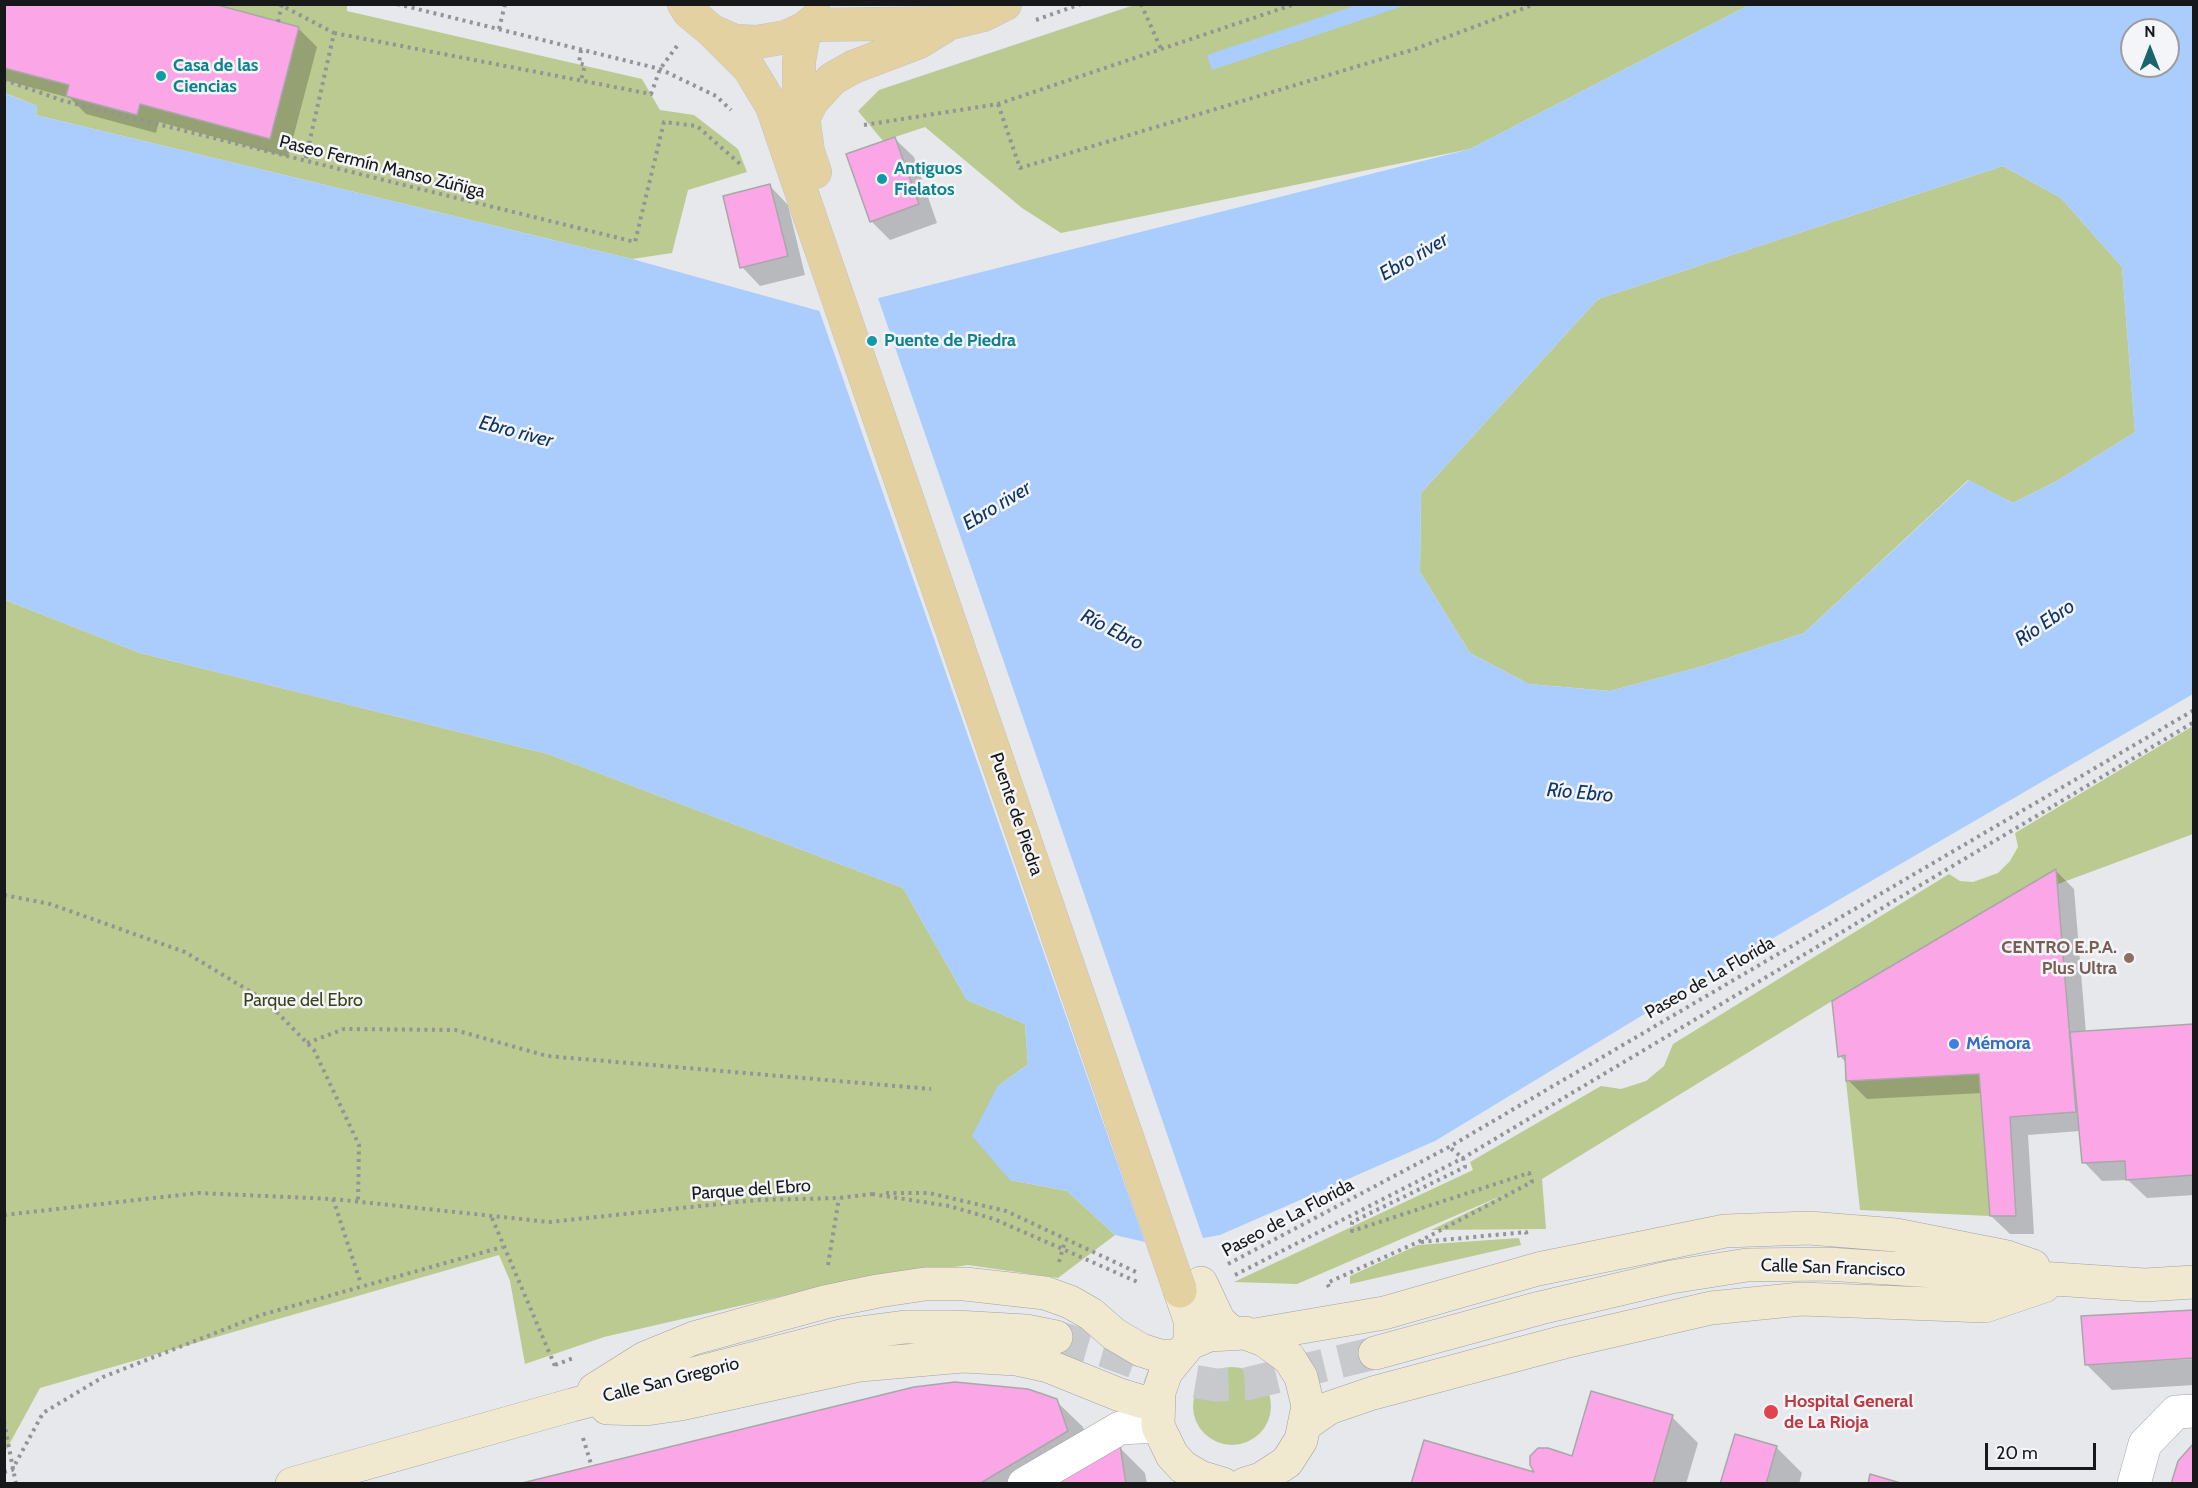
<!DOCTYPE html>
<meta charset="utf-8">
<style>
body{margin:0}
#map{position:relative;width:2198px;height:1488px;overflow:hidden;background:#e6e8eb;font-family:Cabin,sans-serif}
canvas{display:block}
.frame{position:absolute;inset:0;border:6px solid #171819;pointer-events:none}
.north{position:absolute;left:2120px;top:18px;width:60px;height:60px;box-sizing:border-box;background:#f3f5f8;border:2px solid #9b9d9f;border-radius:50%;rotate:0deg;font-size:16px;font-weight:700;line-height:24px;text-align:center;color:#171819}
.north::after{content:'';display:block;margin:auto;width:21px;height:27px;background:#18656d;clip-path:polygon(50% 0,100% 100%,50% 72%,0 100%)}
.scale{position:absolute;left:1985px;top:1443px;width:111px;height:27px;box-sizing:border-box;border:3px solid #171819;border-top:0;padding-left:8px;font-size:18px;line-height:21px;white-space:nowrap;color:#171819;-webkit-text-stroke:4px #f3f5f8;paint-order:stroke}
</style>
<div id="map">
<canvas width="2198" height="1488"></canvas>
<div class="frame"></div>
<div class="north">N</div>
<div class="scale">20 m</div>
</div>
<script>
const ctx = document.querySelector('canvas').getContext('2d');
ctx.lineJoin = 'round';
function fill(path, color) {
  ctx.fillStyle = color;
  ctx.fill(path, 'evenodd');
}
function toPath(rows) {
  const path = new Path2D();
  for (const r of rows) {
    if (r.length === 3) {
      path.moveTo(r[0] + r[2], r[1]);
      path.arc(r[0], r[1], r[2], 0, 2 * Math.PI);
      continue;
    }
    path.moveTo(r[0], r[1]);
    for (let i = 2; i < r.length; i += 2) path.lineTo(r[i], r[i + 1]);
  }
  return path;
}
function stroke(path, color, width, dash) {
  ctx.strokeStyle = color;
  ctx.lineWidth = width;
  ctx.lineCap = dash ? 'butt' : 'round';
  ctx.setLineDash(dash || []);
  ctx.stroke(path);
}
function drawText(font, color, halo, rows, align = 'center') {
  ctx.font = font + ' Cabin,sans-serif';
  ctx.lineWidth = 5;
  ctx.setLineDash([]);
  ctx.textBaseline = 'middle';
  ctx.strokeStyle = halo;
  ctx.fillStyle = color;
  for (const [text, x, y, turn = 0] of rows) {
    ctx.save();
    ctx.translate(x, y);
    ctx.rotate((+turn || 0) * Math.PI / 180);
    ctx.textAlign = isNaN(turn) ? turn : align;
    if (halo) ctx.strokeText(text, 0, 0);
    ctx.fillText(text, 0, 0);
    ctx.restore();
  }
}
const green = toPath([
 [214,5,347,5,347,11,642,79,660,110,694,115,738,149,747,172,688,190,672,253,632,259,36,115,37,106,5,93,4,68,69,85,66,96,137,115,140,104],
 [1134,5,1749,5,1470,149,1061,233,1022,208,925,127,883,141,858,111,879,90],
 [2003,166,2061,198,2122,267,2135,432,2055,482,2013,503,1968,480,1804,633,1703,666,1610,691,1529,684,1470,653,1420,572,1421,493,1598,299],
 [5,600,140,653,548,754,903,888,967,1000,1025,1024,1028,1064,997,1087,1010,1180,1067,1191,1115,1235,1058,1278,968,1265,826,1286,604,1337,525,1364,510,1281,499,1255,40,1388,5,1452],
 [2193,726,2193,834,2058,884,2056,869,1832,1001,1542,1179,1546,1229,1431,1230,1508,1193,1297,1284,1234,1282,1473,1170,1470,1162,1601,1086,1621,1089,1646,1081,1664,1066,1673,1044,1949,874,1960,881,1973,882,1998,873,2010,861,2018,847,2015,833],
 [1979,1074,1990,1216,1860,1210,1846,1081],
 [1519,1238,1521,1245,1350,1284,1350,1276,1418,1245],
 [1232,1406,39]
]);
const water = toPath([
 [1357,5,1406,5,1212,70,1207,55],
 [1749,5,2193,5,2193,694,1694,984,1435,1141,1220,1235,1181,1242,1149,1243,1115,1235,1067,1191,1010,1180,972,1136,997,1087,1028,1064,1025,1024,967,1000,903,888,548,754,140,653,5,600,4,93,37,106,36,115,632,259,823,312,1470,149],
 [2132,30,2168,30,2168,66,2132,66],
 [2003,166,2061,198,2122,267,2135,432,2055,482,2013,503,1969,480,1804,633,1703,666,1610,691,1529,684,1470,653,1420,572,1421,493,1598,299]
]);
const pier = toPath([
 [877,295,1204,1241,1182,1245,1146,1245,818,307,823,309]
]);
const shadow = toPath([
 [4,4,298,28,317,47,288,157,159,122,156,133,86,114,70,98,4,80],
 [895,139,914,157,937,223,890,240,871,221],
 [770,186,788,205,805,275,760,286,742,267],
 [2056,871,2074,889,2086,1033,2194,1025,2194,1195,2147,1198,2128,1180,2102,1181,2084,1162,2080,1131,2028,1135,2034,1234,2010,1234,1991,1216,1982,1093,1867,1099,1848,1080,1847,1064,1840,1056],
 [2194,1359,2194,1385,2112,1390,2086,1364],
 [914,1388,1056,1401,1083,1427,1094,1460,1119,1447,1145,1473,1147,1484,524,1484],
 [1672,1417,1698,1443,1686,1484,1413,1484,1537,1475],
 [1776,1447,1802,1473,1799,1484,1722,1484]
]);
const building = toPath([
 [4,4,214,4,299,27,270,139,140,104,137,115,66,96,69,85,4,68,4,4],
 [895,137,919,204,870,222,846,154,895,137],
 [770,184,788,256,740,268,723,196,770,184],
 [2056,869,2076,1112,2010,1117,2016,1216,1990,1216,1979,1074,1846,1081,1845,1055,1838,1057,1832,1001,2056,869],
 [2194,1024,2194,1175,2126,1180,2125,1161,2082,1163,2070,1032,2194,1024],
 [2194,1310,2194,1358,2085,1365,2081,1316,2194,1310],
 [955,1382,1028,1389,1057,1399,1068,1431,979,1484,518,1484,914,1387,955,1382],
 [1591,1391,1673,1415,1653,1484,1411,1484,1424,1440,1534,1472,1530,1465,1530,1456,1538,1448,1548,1448,1572,1456,1591,1391],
 [1735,1434,1777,1446,1766,1484,1720,1484,1735,1434],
 [2194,1443,2194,1484,2171,1484,2178,1461,2194,1443],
 [1120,1445,1126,1484,1047,1484,1120,1445],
 [1870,1474,1904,1484,1868,1484,1870,1474]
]);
const secondaryTunnel = toPath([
 [1056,1337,1105,1351,1180,1379,1216,1385,1246,1384,1375,1353]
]);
const path = toPath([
 [279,4,334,33,305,162],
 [397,4,660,69,716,96,731,110],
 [1141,4,1162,51],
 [1036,20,1081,4],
 [499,29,505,4],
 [334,33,651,94,660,69,677,46],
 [581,50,579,63,585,65,581,80],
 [4,80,64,101,635,242,664,122,697,126,740,164],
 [998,104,1020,168,1415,49,1535,4],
 [864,125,998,104,1295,4],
 [4,895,50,904,185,952,266,1001,314,1050,359,1145,358,1202],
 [307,1043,344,1029,455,1030,547,1056,931,1089],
 [886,1193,929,1193,1006,1211,1136,1272],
 [872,1194,949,1206,994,1219,1140,1283],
 [333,1199,361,1284],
 [4,1215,198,1193,333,1199,549,1222,757,1200,839,1198,872,1194],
 [492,1218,555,1366],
 [1421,1242,1526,1232,1527,1237],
 [1059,1262,1065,1241],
 [1228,1264,1449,1147,2194,710],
 [828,1265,839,1198],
 [1235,1275,1463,1158,2194,722],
 [1329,1287,1327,1283,1418,1242,1532,1182,1529,1173,1352,1231,1352,1222,1465,1167,1463,1158,1449,1147],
 [555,1365,576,1357],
 [4,1422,16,1484],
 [583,1438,591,1464],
 [4,1472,12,1470,43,1413,103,1377,261,1315,502,1247]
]);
const street = toPath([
 [1024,1484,1120,1428,1158,1426],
 [2134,1484,2145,1444,2176,1412,2194,1411]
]);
const secondary = toPath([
 [1201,1283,1219,1321,1232,1333],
 [1180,1291,1190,1320,1190,1343],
 [1255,1335,1384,1313,1538,1269,1725,1231,1809,1228,1896,1235,2007,1257,2033,1266],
 [1375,1353,1540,1308,1671,1277,1747,1265,1827,1264,2145,1285,2194,1282],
 [594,1390,645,1358,694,1338,825,1302,878,1291,925,1284,965,1284,1045,1293,1070,1302,1091,1314,1114,1334,1141,1350,1160,1356,1177,1356],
 [607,1408,646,1409,681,1404,860,1365,963,1356,1016,1359,1048,1366,1120,1395,1157,1406],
 [1306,1424,1329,1408,1373,1393,1564,1342,1711,1308,1801,1299,1985,1306,2044,1286],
 [292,1484,572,1405,845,1335,905,1327,956,1327,1026,1331,1056,1337],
 [1223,1484,1200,1477,1183,1467,1172,1455,1158,1426,1159,1392,1166,1372,1190,1343,1209,1335,1245,1333,1264,1340,1289,1358,1301,1377,1308,1406,1301,1440,1287,1462,1261,1479,1245,1484]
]);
const primary = toPath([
 [684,4,689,12,712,31,735,41,757,42,786,37,805,28,817,18],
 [809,25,950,23,983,15,1005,4],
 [805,28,799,61,799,88,808,152,815,172],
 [712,31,749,68,772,106,809,214],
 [803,119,812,101,832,79,853,67,919,42,945,26]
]);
const pathBridge = toPath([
 [278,22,282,4]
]);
const primaryBridge = toPath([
 [809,214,1180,1291]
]);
const markers = [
 [161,76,6,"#0f9aa8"],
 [882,179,6,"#0f9aa8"],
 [872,341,6,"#0f9aa8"],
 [2129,958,6,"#8d6e63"],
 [1954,1044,6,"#3f7fe0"],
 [1771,1412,8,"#e0444e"]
];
const cultureNames = [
 ["Casa de las",173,66],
 ["Ciencias",173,87],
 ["Antiguos",894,169],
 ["Fielatos",894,190],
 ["Puente de Piedra",884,341]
];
const streetNames = [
 ["Paseo Fermín Manso Zúñiga",382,167,14],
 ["Puente de Piedra",1016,814,71],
 ["Paseo de La Florida",1710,978,-30],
 ["Parque del Ebro",751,1190,-4],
 ["Paseo de La Florida",1288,1218,-28],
 ["Calle San Francisco",1833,1268,2],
 ["Calle San Gregorio",671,1380,-14]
];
const educationNames = [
 ["CENTRO E.P.A.",2117,948],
 ["Plus Ultra",2117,969]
];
const parkNames = [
 ["Parque del Ebro",303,1001]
];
const shopNames = [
 ["Mémora",1966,1044]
];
const healthNames = [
 ["Hospital General",1784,1402],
 ["de La Rioja",1784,1423]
];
const waterNames = [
 ["Ebro river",1414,257,-30],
 ["Ebro river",516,432,15],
 ["Ebro river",997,506,-31],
 ["Río Ebro",2045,623,-34],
 ["Río Ebro",1112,630,27],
 ["Río Ebro",1580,793,5]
];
fill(green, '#bbca90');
fill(water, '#aacdfd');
fill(pier, '#e6e8eb');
fill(shadow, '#0003');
fill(building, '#faa6e7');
stroke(building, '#aaa7a9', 1.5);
stroke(secondaryTunnel, '#c7c9cc', 33, [33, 16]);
stroke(street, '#a0a2a4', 34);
stroke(secondary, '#a0a2a4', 34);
stroke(primary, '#c3c3c3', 34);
stroke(path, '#939496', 4, [3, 4.5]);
stroke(street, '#fff', 33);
stroke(secondary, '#f1e8d0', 33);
stroke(primary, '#e3d1a2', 33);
stroke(primaryBridge, '#c3c3c3', 34, []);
stroke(pathBridge, '#939496', 4, [3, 4.5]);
stroke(primaryBridge, '#e3d1a2', 33);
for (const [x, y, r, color] of markers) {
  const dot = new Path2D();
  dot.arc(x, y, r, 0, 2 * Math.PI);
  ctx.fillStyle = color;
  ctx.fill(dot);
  stroke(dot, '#f3f5f8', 2);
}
drawText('bold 18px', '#0d838f', '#f3f5f8', cultureNames, 'left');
drawText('18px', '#171819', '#f3f5f8', streetNames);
drawText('bold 18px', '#785e54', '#f3f5f8', educationNames, 'right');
drawText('18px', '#394219', '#f3f5f8', parkNames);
drawText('bold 18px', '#366cbe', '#f3f5f8', shopNames, 'left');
drawText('bold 18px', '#be3a42', '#f3f5f8', healthNames, 'left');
drawText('italic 20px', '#103667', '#f3f5f8', waterNames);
</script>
